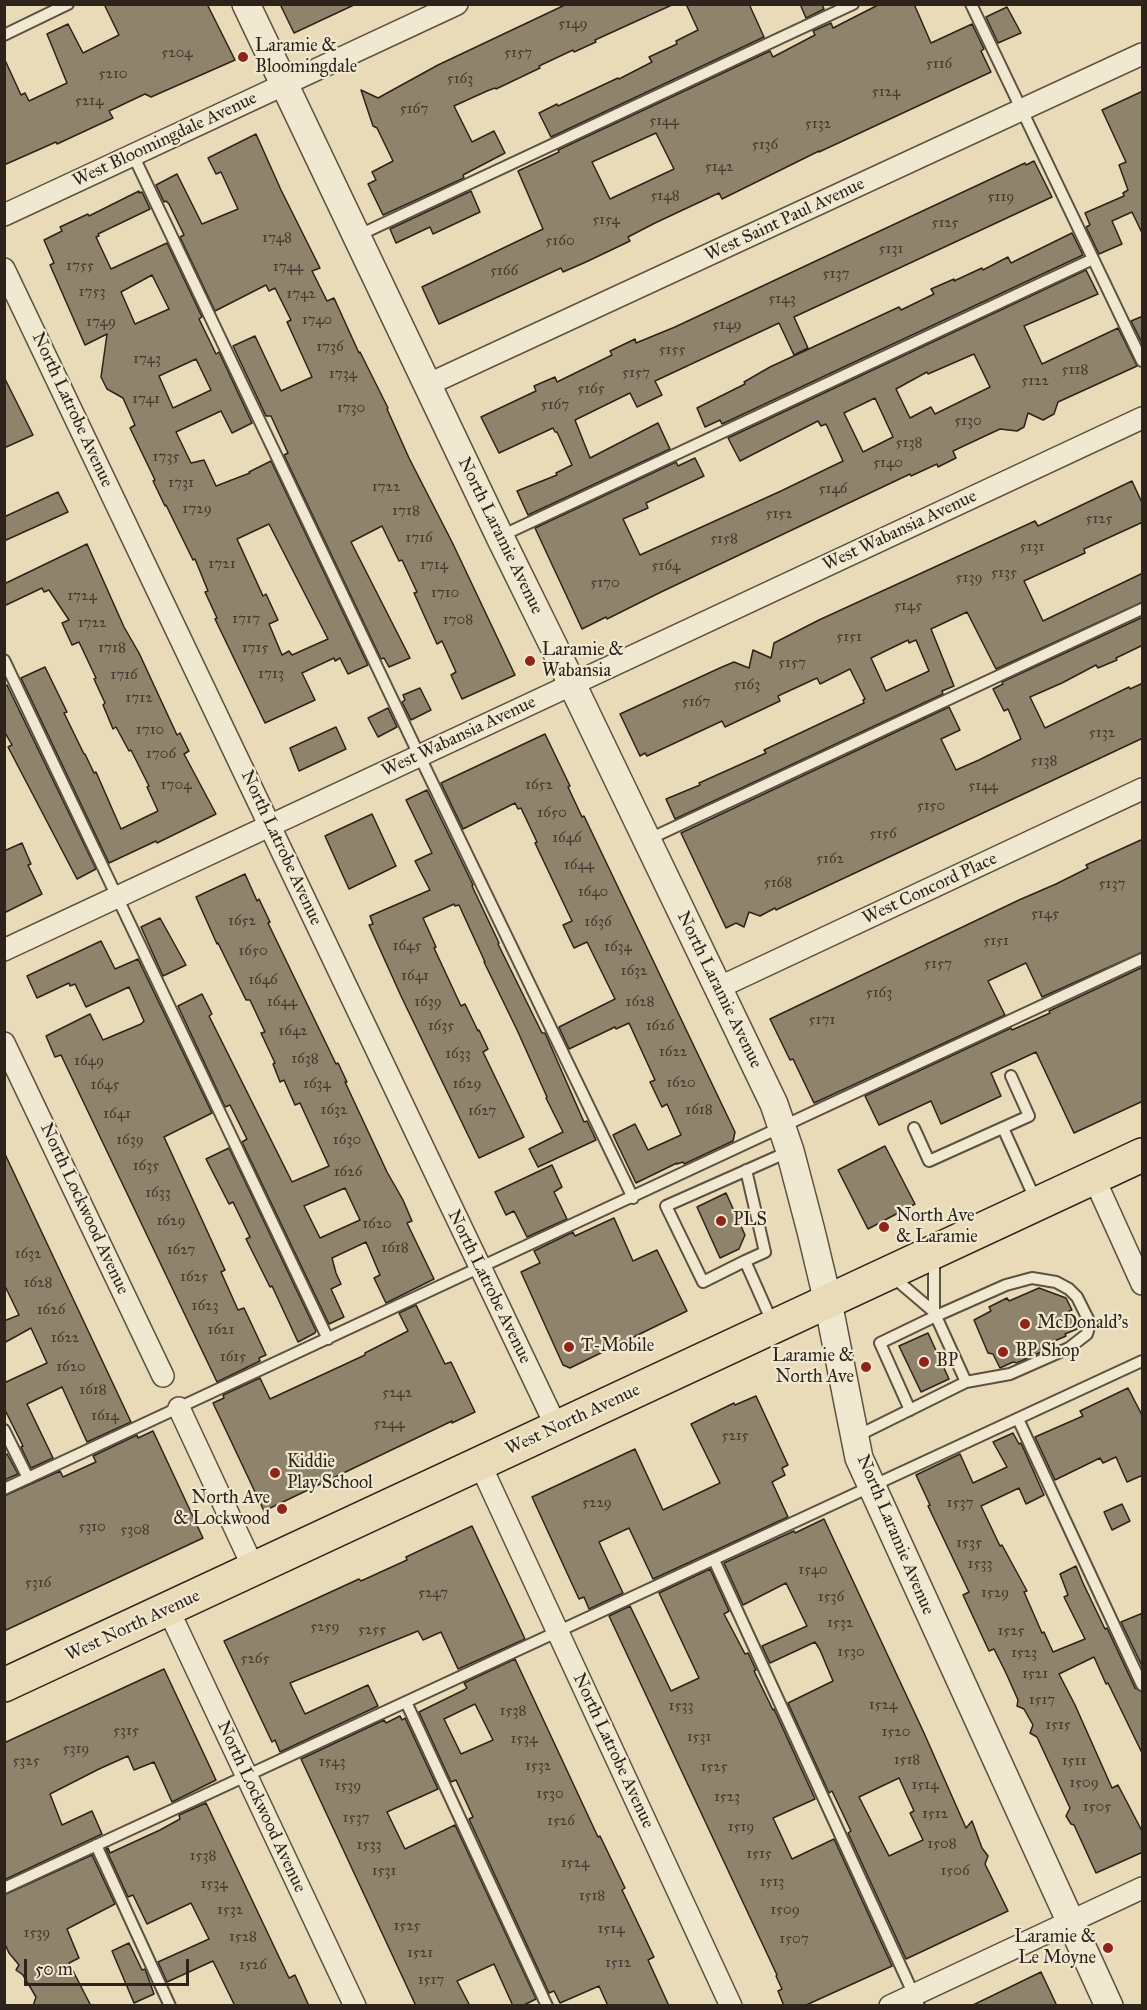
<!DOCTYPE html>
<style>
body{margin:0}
#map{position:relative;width:1147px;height:2010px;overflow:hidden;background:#eadbb8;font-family:"IM FELL Great Primer",serif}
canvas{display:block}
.frame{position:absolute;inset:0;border:6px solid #2e231a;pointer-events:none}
.scale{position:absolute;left:24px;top:1959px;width:165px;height:27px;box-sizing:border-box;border:3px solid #2e231a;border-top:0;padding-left:8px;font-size:18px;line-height:21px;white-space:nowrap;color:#2e231a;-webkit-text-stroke:4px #f1e8d1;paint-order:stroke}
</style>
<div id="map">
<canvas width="1147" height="2010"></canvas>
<div class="frame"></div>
<div class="scale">50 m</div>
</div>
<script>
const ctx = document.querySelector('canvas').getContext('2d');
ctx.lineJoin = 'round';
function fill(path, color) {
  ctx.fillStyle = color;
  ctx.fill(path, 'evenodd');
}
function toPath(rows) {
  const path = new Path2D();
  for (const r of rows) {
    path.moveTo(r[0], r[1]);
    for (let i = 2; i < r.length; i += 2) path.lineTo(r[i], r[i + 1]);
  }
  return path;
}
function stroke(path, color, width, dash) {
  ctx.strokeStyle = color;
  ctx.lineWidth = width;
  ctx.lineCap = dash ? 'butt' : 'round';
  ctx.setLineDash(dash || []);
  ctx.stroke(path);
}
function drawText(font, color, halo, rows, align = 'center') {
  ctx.font = font + ' "IM FELL Great Primer",serif';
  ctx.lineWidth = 4.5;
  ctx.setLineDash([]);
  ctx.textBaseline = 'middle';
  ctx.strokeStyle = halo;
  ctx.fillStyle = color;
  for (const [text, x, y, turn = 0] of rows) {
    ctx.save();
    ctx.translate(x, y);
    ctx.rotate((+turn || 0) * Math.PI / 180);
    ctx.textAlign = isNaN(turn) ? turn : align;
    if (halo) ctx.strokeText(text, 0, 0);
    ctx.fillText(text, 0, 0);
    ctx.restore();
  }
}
const building = toPath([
 [104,4,207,4,235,60,151,97,145,94,109,111,113,118,57,144,56,142,4,165,4,58,21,95,25,93,29,101,67,83,47,34,68,24,83,53,119,35,104,4],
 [280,4,356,4,294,33,280,4],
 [567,4,674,4,595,40,596,42,574,52,573,50,539,66,540,68,496,89,495,88,487,91,454,106,472,142,494,131,505,153,463,175,464,178,383,215,368,184,376,180,372,172,393,161,377,128,373,126,361,90,378,98,438,65,567,4],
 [686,4,749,4,764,37,551,137,539,113,557,104,558,106,618,78,619,79,652,62,649,57,677,44,676,41,698,30,686,4],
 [800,4,822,4,824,9,806,18,800,4],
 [880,4,914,4,931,43,972,24,984,49,981,51,991,72,819,152,819,151,722,199,719,193,655,223,628,237,630,241,586,262,563,272,561,268,439,324,422,287,543,229,518,171,559,152,558,150,770,51,773,57,815,35,813,31,831,23,833,28,880,4],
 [656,133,674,169,610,199,592,162,656,133],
 [1007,7,1021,33,998,43,986,17,1007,7],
 [1143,91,1143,235,1132,212,1112,221,1122,244,1099,254,1086,227,1090,225,1085,213,1124,196,1123,193,1128,190,1119,165,1126,162,1102,110,1143,91],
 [256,134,281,190,320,268,312,271,327,301,334,298,359,353,360,352,388,408,387,409,409,458,452,542,515,675,462,699,451,675,456,672,442,641,437,644,414,593,417,592,402,560,399,561,382,526,351,542,410,658,389,667,384,658,381,659,284,455,288,453,271,416,266,416,233,346,255,336,281,391,312,377,287,322,291,320,275,288,269,291,266,285,215,311,180,237,184,235,169,204,166,201,164,202,156,185,177,174,202,224,238,209,221,172,216,174,208,158,256,134],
 [1034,161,1052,197,794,317,808,348,794,355,779,323,655,381,662,395,637,407,630,393,575,420,590,458,658,423,670,449,528,515,517,491,557,475,556,473,572,465,557,432,555,432,553,428,499,453,481,417,536,391,534,386,555,377,557,382,612,355,610,351,635,339,636,343,675,327,1025,163,1026,165,1034,161],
 [139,191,139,193,142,192,150,209,98,234,99,236,96,237,111,269,167,243,202,317,199,319,216,354,219,352,252,423,232,433,221,411,176,432,191,463,204,460,216,486,250,473,249,472,271,461,368,665,348,674,340,658,335,661,334,658,302,673,315,700,265,723,215,619,217,618,205,592,208,591,195,559,193,560,166,505,165,506,153,481,155,480,130,428,135,425,123,398,107,389,101,377,107,334,85,345,50,265,54,263,44,240,62,231,60,227,88,214,89,216,139,191],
 [152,275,169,309,135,324,121,292,152,275],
 [196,359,211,390,173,408,159,376,196,359],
 [269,524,328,639,292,655,289,651,282,655,269,624,278,620,266,594,263,596,237,539,269,524],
 [471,191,480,212,433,234,430,227,396,243,390,229,471,191],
 [1072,233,1083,255,722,424,720,420,705,427,697,408,745,384,744,382,770,367,899,307,901,310,934,294,931,289,954,279,954,281,982,268,983,270,1008,257,1011,263,1072,233],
 [1086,270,1098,294,1024,326,1042,364,1118,328,1137,366,1058,402,1054,414,1043,420,1028,413,1024,427,1017,431,1000,429,953,451,956,458,938,467,937,464,911,476,910,474,659,593,607,619,606,617,582,629,535,528,676,462,678,466,695,458,704,476,646,503,648,508,623,519,640,555,781,491,843,461,826,424,821,426,818,421,740,461,728,438,1086,270],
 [974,354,990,387,935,414,931,407,910,418,896,389,927,372,928,374,974,354],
 [875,398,893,437,863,452,844,413,875,398],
 [1143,316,1143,345,1131,321,1143,316],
 [4,377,33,435,4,448,4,377],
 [1132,481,1143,505,1143,522,1084,549,1085,553,1024,581,1043,621,1143,573,1143,602,996,669,967,612,931,629,954,686,942,691,943,694,675,819,666,799,700,785,699,783,766,753,764,750,864,703,863,700,865,699,850,669,820,684,817,678,778,696,780,701,725,727,722,721,647,756,645,753,640,756,620,714,722,667,734,662,749,668,753,650,771,658,774,643,819,620,1035,521,1038,526,1132,481],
 [908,640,909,643,916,640,929,671,886,691,871,658,908,640],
 [58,492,68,512,4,541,4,517,58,492],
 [87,544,124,627,139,653,177,735,180,733,189,751,184,754,216,814,157,843,156,841,109,863,21,678,45,667,67,712,64,713,84,754,85,754,94,773,96,772,121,829,158,811,147,787,149,786,131,750,129,751,116,727,113,729,103,705,105,703,94,679,96,678,79,642,72,645,62,623,69,620,49,590,44,592,42,588,4,606,4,584,87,544],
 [1143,617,1143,645,1116,658,1117,660,1098,668,1096,665,1062,683,1030,697,1045,728,1129,687,1130,689,1143,683,1143,738,776,910,775,908,760,916,749,912,744,927,736,923,726,928,681,833,949,707,960,730,941,739,956,770,979,760,1021,739,1008,709,1004,711,993,689,1003,684,1002,682,1143,617],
 [7,685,96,869,77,879,8,747,12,745,4,731,4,686,7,685],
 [420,688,431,710,411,720,402,702,405,700,403,695,420,688],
 [388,708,397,727,378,737,368,718,388,708],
 [336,727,346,749,299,771,290,748,336,727],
 [545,734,570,786,568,787,582,817,584,816,735,1132,733,1141,684,1164,683,1162,677,1164,677,1163,636,1183,613,1135,635,1124,648,1150,681,1135,667,1104,662,1107,650,1082,655,1080,629,1023,616,1029,615,1027,569,1049,559,1027,615,999,587,942,574,948,563,925,572,921,535,843,537,842,521,808,518,809,515,803,463,829,441,783,545,734],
 [427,790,473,885,472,886,499,943,498,944,542,1033,545,1033,584,1122,587,1121,596,1140,538,1167,529,1149,563,1132,546,1098,547,1097,518,1032,484,962,485,962,459,905,455,906,454,904,423,918,436,947,434,948,461,1006,465,1004,478,1031,479,1030,488,1049,483,1052,524,1137,479,1158,401,996,369,925,373,924,370,916,430,890,415,861,432,853,406,800,427,790],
 [372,814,396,866,349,889,325,836,372,814],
 [1143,839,1143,952,1042,997,1026,963,988,981,1005,1015,814,1103,793,1059,790,1060,770,1019,1019,900,1056,884,1088,868,1086,865,1143,839],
 [22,843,31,864,28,865,42,894,4,913,4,851,22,843],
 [245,874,257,901,259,899,270,922,268,923,336,1064,338,1063,347,1082,345,1082,387,1172,403,1200,412,1221,407,1223,434,1279,386,1303,374,1278,380,1275,366,1242,332,1258,336,1273,341,1284,331,1289,344,1317,329,1324,242,1142,247,1139,230,1105,225,1107,178,1006,202,994,212,1014,209,1016,292,1182,329,1166,300,1103,295,1105,284,1080,280,1082,273,1064,275,1063,261,1033,265,1032,250,1000,246,1000,218,943,217,944,196,897,245,874],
 [345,1188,360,1220,320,1238,304,1206,345,1188],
 [160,918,186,965,163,976,141,927,160,918],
 [101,941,115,969,138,959,212,1113,164,1137,225,1270,221,1272,238,1310,244,1308,266,1355,259,1358,260,1361,217,1382,61,1055,55,1057,46,1036,90,1014,103,1040,141,1024,144,1021,129,987,86,1007,75,984,70,986,69,983,37,998,27,976,101,941],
 [1143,967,1143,1101,1074,1133,1036,1052,991,1073,1001,1096,941,1124,931,1101,879,1125,865,1096,1011,1028,1012,1030,1050,1013,1049,1011,1143,967],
 [885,1146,915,1204,868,1229,838,1170,885,1146],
 [229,1148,316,1331,315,1333,298,1342,272,1286,270,1287,246,1239,250,1237,233,1202,229,1204,206,1159,229,1148],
 [4,1152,131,1422,87,1442,62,1387,27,1404,53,1458,31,1468,21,1447,23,1446,4,1408,4,1383,47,1363,31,1328,4,1343,4,1321,19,1315,4,1284,4,1152],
 [552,1165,562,1187,554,1192,567,1219,527,1237,514,1211,506,1215,495,1192,552,1165],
 [726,1193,745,1235,739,1249,720,1258,697,1207,726,1193],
 [614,1218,633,1261,657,1250,687,1311,570,1368,563,1365,521,1272,540,1263,534,1251,573,1232,575,1236,614,1218],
 [1039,1288,1066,1298,1072,1310,1069,1311,1077,1329,1065,1334,1066,1336,1050,1343,1052,1347,1017,1363,1013,1362,1000,1368,993,1354,988,1353,974,1320,991,1311,989,1307,1007,1298,1009,1301,1039,1288],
 [416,1305,445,1364,451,1362,475,1412,452,1423,452,1421,264,1511,213,1403,224,1398,223,1395,260,1378,270,1399,365,1355,365,1353,408,1331,399,1313,416,1305],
 [928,1333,949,1379,921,1392,899,1346,928,1333],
 [1128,1388,1143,1417,1143,1475,1127,1482,1116,1457,1103,1463,1100,1458,1055,1480,1035,1437,1083,1416,1080,1411,1128,1388],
 [756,1396,788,1465,782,1468,785,1475,772,1482,788,1517,653,1579,629,1528,599,1542,623,1593,589,1609,584,1597,579,1599,532,1497,635,1449,663,1510,720,1483,691,1424,734,1403,735,1405,756,1396],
 [153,1431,203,1538,4,1631,4,1496,60,1471,63,1477,96,1462,93,1456,137,1435,138,1438,153,1431],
 [1013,1433,1019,1444,1021,1443,1044,1495,1026,1504,1019,1488,981,1506,1000,1546,1002,1545,1027,1591,1024,1592,1042,1633,1044,1632,1053,1652,1085,1639,1064,1597,1068,1595,1060,1574,1076,1566,1083,1583,1105,1629,1107,1628,1135,1688,1143,1692,1143,1755,1108,1683,1106,1684,1094,1657,1059,1674,1075,1705,1112,1788,1118,1785,1143,1833,1143,1852,1096,1873,1074,1825,1071,1824,1066,1816,1070,1808,1037,1737,1030,1733,1033,1725,1024,1709,1017,1706,1018,1700,1006,1673,994,1649,989,1651,963,1595,969,1592,928,1506,930,1505,916,1475,960,1454,973,1483,1007,1467,993,1442,1013,1433],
 [7,1454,18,1474,4,1480,4,1455,7,1454],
 [1122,1504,1130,1521,1112,1530,1104,1512,1122,1504],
 [824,1519,924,1733,966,1828,972,1821,982,1848,988,1856,985,1864,1008,1911,906,1959,848,1833,851,1831,832,1791,829,1793,788,1703,833,1681,820,1650,815,1642,770,1663,762,1646,807,1626,786,1583,743,1605,724,1563,794,1531,795,1533,824,1519],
 [899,1778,914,1811,910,1813,923,1840,889,1856,859,1797,899,1778],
 [472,1526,525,1639,458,1669,441,1632,423,1640,418,1631,290,1683,305,1714,368,1685,378,1706,280,1752,275,1740,272,1742,224,1641,359,1579,361,1581,407,1560,406,1557,472,1526],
 [710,1569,729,1611,724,1614,745,1654,748,1653,756,1670,754,1671,773,1710,774,1709,815,1799,773,1818,792,1859,834,1839,892,1966,804,2006,784,2006,778,1991,782,1989,776,1976,777,1975,609,1616,630,1606,671,1691,699,1678,659,1593,710,1569],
 [1143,1613,1143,1668,1121,1622,1143,1613],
 [515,1659,598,1837,600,1836,625,1888,622,1890,654,1957,648,1960,669,2006,608,2006,599,1986,560,2003,554,1991,549,1993,469,1819,473,1817,456,1780,451,1782,419,1712,464,1690,467,1688,464,1683,515,1659],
 [475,1704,493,1740,461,1754,444,1719,475,1704],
 [164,1669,216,1780,172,1802,154,1762,134,1770,128,1756,99,1769,50,1794,62,1825,92,1811,102,1834,4,1880,4,1743,164,1669],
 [400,1716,402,1720,405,1718,438,1789,387,1812,405,1849,455,1825,536,1999,522,2006,513,2006,494,1964,457,1981,470,2006,416,2006,301,1759,384,1720,386,1723,400,1716],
 [206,1803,289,1978,295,1975,309,2006,235,2006,213,1961,167,1982,158,1962,209,1939,191,1903,147,1924,133,1895,128,1897,106,1849,108,1848,110,1853,160,1830,180,1819,179,1815,206,1803],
 [92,1855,115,1904,67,1929,79,1958,69,1963,91,2006,33,2006,36,1997,23,1975,16,1970,19,1965,9,1953,4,1942,4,1895,92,1855],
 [129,1943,142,1970,145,1969,154,1994,134,2003,112,1951,129,1943],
 [1041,1972,1057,2006,971,2006,1041,1972]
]);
const service = toPath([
 [971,4,1142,361],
 [4,35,68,4],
 [133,155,419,755,633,1198],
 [357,236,853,4],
 [501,536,1093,259],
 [4,660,328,1339],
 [647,840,1142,609],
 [914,1128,929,1161,1029,1116,1011,1076],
 [1003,1128,1036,1201],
 [745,1261,765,1252,746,1170],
 [893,1277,934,1312],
 [773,1324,745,1261,703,1282,666,1206,790,1151],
 [910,1410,880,1343,936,1316,1006,1285,1032,1278,1056,1282,1069,1289,1077,1297,1088,1319,1089,1327,1087,1334,1069,1348,1010,1374,966,1382],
 [1018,1419,1142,1685],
 [4,1430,28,1478],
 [855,1437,966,1382,934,1312,934,1256],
 [4,1489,1142,959],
 [714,1560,919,2006],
 [406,1702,547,2006],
 [96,1845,170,2006],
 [4,1888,1142,1361]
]);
const minor = toPath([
 [4,215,457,4],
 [4,269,557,1428],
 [427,385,1142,54],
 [4,950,1142,418],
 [718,988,1142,789],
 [4,1043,163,1376],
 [1094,1178,1142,1284],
 [179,1408,254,1569],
 [480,1464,731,2006],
 [168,1609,355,2006],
 [890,2006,1142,1888]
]);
const tertiary = toPath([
 [246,4,500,537,559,657,774,1104,790,1151,811,1231,828,1302,859,1458,1109,2006]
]);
const primary = toPath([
 [4,1685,1142,1155]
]);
const markers = [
 [243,57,6,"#8f2418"],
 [530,661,6,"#8f2418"],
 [721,1221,6,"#8f2418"],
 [884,1227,6,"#8f2418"],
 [1025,1324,6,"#8f2418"],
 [569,1347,6,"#8f2418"],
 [1003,1352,6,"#8f2418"],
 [924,1362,6,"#8f2418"],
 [866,1367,6,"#8f2418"],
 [275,1473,6,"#8f2418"],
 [282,1509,6,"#8f2418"],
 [1108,1948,6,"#8f2418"]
];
const numberNames = [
 ["5149",573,24],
 ["5204",177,53],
 ["5157",518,53],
 ["5116",939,64],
 ["5210",113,74],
 ["5163",460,79],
 ["5124",886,92],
 ["5214",89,101],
 ["5167",414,109],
 ["5144",664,121],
 ["5132",818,124],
 ["5136",765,145],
 ["5142",719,167],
 ["5148",665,196],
 ["5119",1001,197],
 ["5154",606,220],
 ["5125",945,223],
 ["1748",277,238],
 ["5160",560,241],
 ["5131",891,249],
 ["1755",80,266],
 ["1744",288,267],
 ["5166",504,271],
 ["5137",836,274],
 ["1753",92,292],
 ["1742",301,294],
 ["5143",782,299],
 ["1740",317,320],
 ["1749",101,322],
 ["5149",727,325],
 ["1736",330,347],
 ["5155",672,350],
 ["1743",147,359],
 ["5118",1075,370],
 ["5157",636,373],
 ["1734",343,374],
 ["5122",1035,381],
 ["5165",591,389],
 ["1741",146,399],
 ["5167",555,405],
 ["1730",351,408],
 ["5130",968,421],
 ["5138",909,443],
 ["1735",166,457],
 ["5140",888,463],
 ["1731",181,483],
 ["1722",386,487],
 ["5146",833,489],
 ["1729",197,509],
 ["1718",406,511],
 ["5152",779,514],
 ["5125",1099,519],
 ["1716",419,538],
 ["5158",724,539],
 ["5131",1032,547],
 ["1721",222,564],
 ["1714",434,565],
 ["5164",666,566],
 ["5135",1004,573],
 ["5139",969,578],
 ["5170",605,583],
 ["1710",445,593],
 ["1724",82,596],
 ["5145",908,606],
 ["1717",246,619],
 ["1708",458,620],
 ["1722",92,623],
 ["5151",849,637],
 ["1718",112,648],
 ["1715",255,648],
 ["5157",792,663],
 ["1713",271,674],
 ["1716",124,675],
 ["5163",747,685],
 ["1712",139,698],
 ["5167",696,702],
 ["1710",150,730],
 ["5132",1102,733],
 ["1706",161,754],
 ["5138",1044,761],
 ["1704",176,785],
 ["1652",539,785],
 ["5144",983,786],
 ["5150",931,806],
 ["1650",552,813],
 ["5156",883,834],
 ["1646",567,838],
 ["5162",830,859],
 ["1644",579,865],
 ["5168",778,883],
 ["5137",1112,884],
 ["1640",593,892],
 ["5145",1045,914],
 ["1652",242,921],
 ["1636",598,922],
 ["5151",996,941],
 ["1645",407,946],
 ["1634",618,947],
 ["1650",253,951],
 ["5157",938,964],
 ["1632",634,971],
 ["1641",415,976],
 ["1646",263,980],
 ["5163",879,993],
 ["1644",282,1002],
 ["1639",428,1002],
 ["1628",640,1002],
 ["5171",822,1020],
 ["1635",441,1026],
 ["1626",660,1026],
 ["1642",293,1031],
 ["1622",673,1052],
 ["1633",458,1054],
 ["1638",305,1059],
 ["1649",89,1061],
 ["1620",681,1083],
 ["1634",317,1084],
 ["1629",467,1084],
 ["1645",105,1085],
 ["1632",334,1110],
 ["1618",699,1110],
 ["1627",482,1111],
 ["1641",117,1114],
 ["1639",130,1140],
 ["1630",347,1140],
 ["1635",146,1166],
 ["1626",348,1172],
 ["1633",158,1193],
 ["1629",171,1221],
 ["1620",377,1224],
 ["1618",395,1248],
 ["1627",181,1250],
 ["1632",28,1254],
 ["1625",194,1277],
 ["1628",38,1283],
 ["1623",205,1306],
 ["1626",51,1310],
 ["1621",221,1330],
 ["1622",65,1338],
 ["1615",233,1357],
 ["1620",71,1367],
 ["1618",93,1390],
 ["5242",397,1393],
 ["1614",105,1416],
 ["5244",389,1424],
 ["5215",735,1436],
 ["5229",597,1503],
 ["1537",960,1503],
 ["5310",92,1527],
 ["5308",135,1530],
 ["1535",969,1543],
 ["1533",980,1564],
 ["1540",813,1570],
 ["5316",38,1583],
 ["5247",433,1593],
 ["1529",995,1593],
 ["1536",831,1597],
 ["1532",840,1623],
 ["5259",325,1627],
 ["5255",372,1630],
 ["1525",1011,1631],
 ["1530",851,1652],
 ["1523",1024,1653],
 ["5265",255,1659],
 ["1521",1035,1674],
 ["1517",1042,1700],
 ["1524",883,1705],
 ["1533",681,1706],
 ["1538",513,1711],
 ["1515",1058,1725],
 ["5315",126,1731],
 ["1520",896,1732],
 ["1531",699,1737],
 ["1534",524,1739],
 ["5319",76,1749],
 ["1518",907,1760],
 ["5325",26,1761],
 ["1511",1074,1761],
 ["1543",332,1762],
 ["1532",538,1766],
 ["1525",714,1767],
 ["1509",1084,1783],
 ["1514",925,1785],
 ["1539",348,1786],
 ["1530",550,1794],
 ["1523",727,1797],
 ["1505",1097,1807],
 ["1512",935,1814],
 ["1537",356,1818],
 ["1526",561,1821],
 ["1519",741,1827],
 ["1508",942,1844],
 ["1533",369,1845],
 ["1515",759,1854],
 ["1538",203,1856],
 ["1524",575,1863],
 ["1531",384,1871],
 ["1506",955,1871],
 ["1513",772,1882],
 ["1534",214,1884],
 ["1518",592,1896],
 ["1532",230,1910],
 ["1509",785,1910],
 ["1525",407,1926],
 ["1514",611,1929],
 ["1539",37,1933],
 ["1528",243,1937],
 ["1507",794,1939],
 ["1521",420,1953],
 ["1512",618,1963],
 ["1526",253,1965],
 ["1517",431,1980]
];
const poiNames = [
 ["Laramie &",255,47],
 ["Bloomingdale",255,68],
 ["Laramie &",542,651],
 ["Wabansia",542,672],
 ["North Ave",896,1217],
 ["& Laramie",896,1238],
 ["PLS",733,1221],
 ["McDonald's",1037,1324],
 ["T-Mobile",581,1347],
 ["BP Shop",1015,1352],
 ["Laramie &",854,1357,"right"],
 ["North Ave",854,1378,"right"],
 ["BP",936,1362],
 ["Kiddie",287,1463],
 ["Play School",287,1484],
 ["North Ave",270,1499,"right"],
 ["& Lockwood",270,1520,"right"],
 ["Laramie &",1096,1938,"right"],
 ["Le Moyne",1096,1959,"right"]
];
const streetNames = [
 ["West Bloomingdale Avenue",165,140,-25],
 ["West Saint Paul Avenue",785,220,-25],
 ["North Latrobe Avenue",72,410,65],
 ["West Wabansia Avenue",900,531,-25],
 ["North Laramie Avenue",500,536,64],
 ["West Wabansia Avenue",459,737,-25],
 ["North Latrobe Avenue",281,848,65],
 ["West Concord Place",930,889,-25],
 ["North Laramie Avenue",719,990,64],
 ["North Lockwood Avenue",84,1209,65],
 ["North Latrobe Avenue",489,1287,64],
 ["West North Avenue",573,1420,-25],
 ["North Laramie Avenue",895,1535,67],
 ["West North Avenue",133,1626,-25],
 ["North Latrobe Avenue",613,1751,65],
 ["North Lockwood Avenue",261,1807,65]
];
fill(building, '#90836c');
stroke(building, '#2e231a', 1.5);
stroke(service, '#5d5142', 14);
stroke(minor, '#5d5142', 24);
stroke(tertiary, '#5d5142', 30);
stroke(primary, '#2e231a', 36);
stroke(service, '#f1e8d1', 10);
stroke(minor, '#f1e8d1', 21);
stroke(tertiary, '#f1e8d1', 27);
stroke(primary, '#eadbb8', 33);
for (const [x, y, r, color] of markers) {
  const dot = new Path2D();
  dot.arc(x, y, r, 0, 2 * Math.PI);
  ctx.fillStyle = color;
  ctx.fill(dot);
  stroke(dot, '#f1e8d1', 2);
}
drawText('15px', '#463b2e', null, numberNames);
drawText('18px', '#2e231a', '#f1e8d1', poiNames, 'left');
drawText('18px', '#2e231a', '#f1e8d1', streetNames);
</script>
